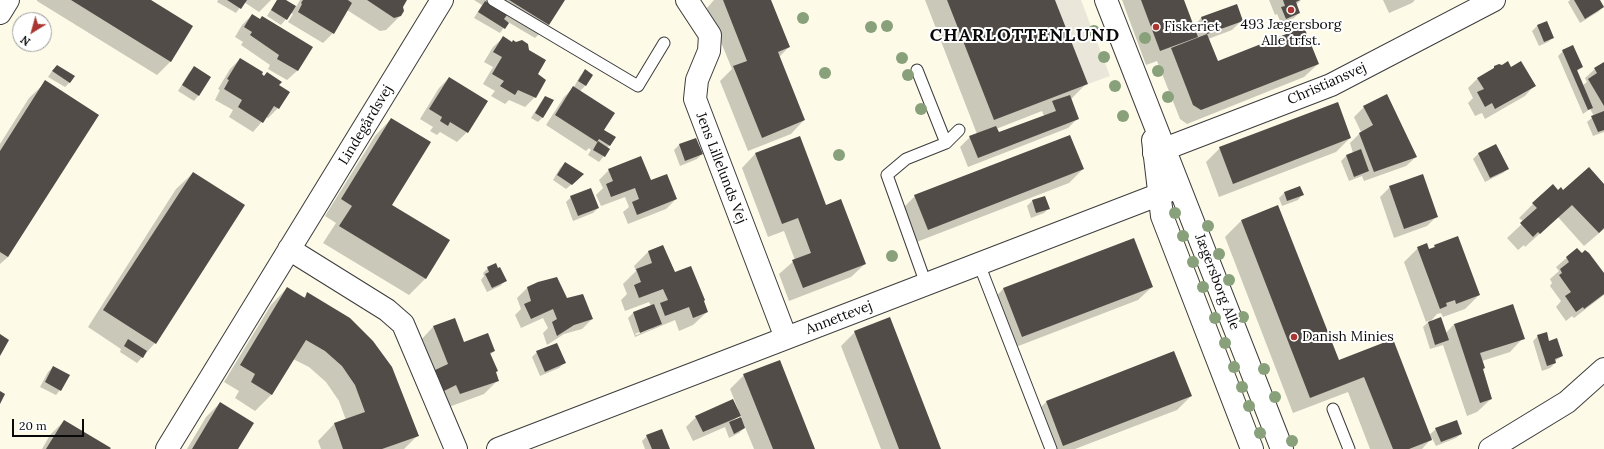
<!DOCTYPE html>
<meta charset="utf-8">
<style>
body{margin:0}
#map{position:relative;width:1604px;height:449px;overflow:hidden;background:#fdfae8;font-family:Lora,serif}
canvas{display:block}
.north{position:absolute;left:12px;top:12px;width:40px;height:40px;box-sizing:border-box;background:#fff;border:1px solid #9d9d9d;border-radius:50%;rotate:217deg;font-size:11px;font-weight:700;line-height:16px;text-align:center;color:#090909}
.north::after{content:'';display:block;margin:auto;width:14px;height:18px;background:#aa3631;clip-path:polygon(50% 0,100% 100%,50% 72%,0 100%)}
.scale{position:absolute;left:12px;top:419px;width:72px;height:18px;box-sizing:border-box;border:2px solid #090909;border-top:0;padding-left:5px;font-size:12px;line-height:14px;white-space:nowrap;color:#090909;-webkit-text-stroke:3px #fff;paint-order:stroke}
</style>
<div id="map">
<canvas width="1604" height="449"></canvas>
<div class="north">N</div>
<div class="scale">20 m</div>
</div>
<script>
const ctx = document.querySelector('canvas').getContext('2d');
ctx.lineJoin = 'round';
function fill(path, color) {
  ctx.fillStyle = color;
  ctx.fill(path, 'evenodd');
}
function toPath(rows) {
  const path = new Path2D();
  for (const r of rows) {
    path.moveTo(r[0], r[1]);
    for (let i = 2; i < r.length; i += 2) path.lineTo(r[i], r[i + 1]);
  }
  return path;
}
function stroke(path, color, width, dash) {
  ctx.strokeStyle = color;
  ctx.lineWidth = width;
  ctx.lineCap = dash ? 'butt' : 'round';
  ctx.setLineDash(dash || []);
  ctx.stroke(path);
}
function drawText(font, color, halo, rows, align = 'center') {
  ctx.font = font + ' Lora,serif';
  ctx.lineWidth = 4;
  ctx.setLineDash([]);
  ctx.textBaseline = 'middle';
  ctx.strokeStyle = halo;
  ctx.fillStyle = color;
  for (const [text, x, y, turn = 0] of rows) {
    ctx.save();
    ctx.translate(x, y);
    ctx.rotate((+turn || 0) * Math.PI / 180);
    ctx.textAlign = isNaN(turn) ? turn : align;
    if (halo) ctx.strokeText(text, 0, 0);
    ctx.fillText(text, 0, 0);
    ctx.restore();
  }
}
const plaza = toPath([
 [1055,0,1081,0,1110,76,1088,84]
]);
const shadow = toPath([
 [37,0,149,0,171,61,157,75,37,1],
 [218,0,271,0,259,12,244,2,236,13,217,2],
 [277,0,284,0,296,7,300,0,346,0,348,2,349,0,406,0,402,6,400,16,386,30,380,31,347,10,333,33,323,43,288,22,293,14,291,13,281,25,267,16],
 [474,0,564,0,549,24,535,38,508,22,500,33,474,18,482,5],
 [714,0,770,0,789,47,779,57,804,120,791,134,748,151,720,81,732,69,707,8],
 [925,0,1054,0,1086,84,1071,99,1078,118,1068,128,968,167,960,147,970,137,977,134],
 [1042,111,1044,116,998,134,996,129],
 [1122,0,1182,0,1193,27,1201,18,1237,5,1242,20,1232,30,1208,39,1217,62,1318,64,1304,77,1187,124,1180,119,1157,61,1146,65],
 [1269,0,1301,0,1296,5,1299,13,1294,18,1281,23,1277,14,1275,15],
 [1383,0,1415,0,1412,3,1389,13],
 [1570,0,1599,0,1603,7,1598,12,1580,23,1568,2],
 [252,15,311,47,297,71,287,80,268,69,270,65,241,45,243,42,235,37,242,25],
 [1547,22,1553,37,1548,42,1539,46,1532,31,1537,26],
 [503,38,511,43,513,41,535,97,525,107,509,100,505,104,491,96,495,91,483,84,493,67,484,62,493,47],
 [1563,51,1582,67,1576,72,1582,86,1587,82,1585,78,1595,69,1604,63,1604,132,1593,136,1587,122,1594,116,1590,109,1583,114,1558,56],
 [240,59,278,86,278,108,268,118,266,117,253,132,229,117,233,110,215,100,220,90,218,89,230,69],
 [1499,65,1511,68,1534,86,1525,96,1485,119,1482,113,1475,116,1468,103,1473,98,1468,88,1478,78],
 [194,68,198,96,194,101,178,91,189,73],
 [52,71,70,82,65,87,48,77],
 [585,71,585,86,580,91,603,130,609,146,607,148,609,150,599,162,588,155,591,150,589,148,586,151,546,125,564,97,574,87,580,76],
 [449,78,467,132,457,142,440,132,437,135,430,131,433,127,420,119,439,88],
 [46,82,98,115,8,257,0,264,0,144,29,98],
 [546,97,543,117,538,122,531,118,541,102],
 [1364,107,1416,157,1406,166,1364,181,1362,176,1349,181,1341,161,1346,156,1353,153,1350,143,1361,132,1354,117],
 [391,119,391,205,449,240,425,279,409,295,323,243,336,223,325,216,375,136],
 [1350,138,1336,152,1219,197,1206,162,1220,148],
 [696,139,702,154,697,159,680,166,674,150,679,145],
 [1496,145,1508,169,1503,173,1485,182,1473,159,1478,154],
 [755,154,826,206,865,264,851,277,789,301,779,274,795,260,784,231,768,237,742,168],
 [565,163,578,179,566,189,553,180,560,168],
 [1083,169,1069,183,914,243,901,210,915,196],
 [609,170,650,182,676,199,666,209,628,224,623,212,629,207,625,197,601,206,596,195,603,188,599,180],
 [193,173,155,343,137,363,120,352,121,349,88,327,176,189],
 [1604,186,1604,229,1584,246,1558,217,1525,247,1524,245,1518,250,1507,238,1524,222,1519,218,1533,204,1558,191],
 [1390,187,1437,216,1427,226,1394,238,1380,197],
 [1284,193,1302,195,1298,200,1282,206,1279,198],
 [571,197,598,208,593,213,573,221,566,202],
 [1032,201,1049,208,1044,213,1031,218,1027,206],
 [1241,221,1338,362,1392,341,1429,435,1436,429,1461,434,1456,438,1436,446,1432,438,1422,449,1370,449,1348,392,1293,413,1225,237],
 [1435,246,1479,295,1465,309,1443,317,1441,313,1437,314,1430,322,1446,333,1454,324,1523,338,1510,352,1482,361,1484,368,1482,370,1491,399,1477,412,1467,416,1443,345,1430,349,1423,327,1430,320,1426,322,1404,262,1418,248,1428,251],
 [663,247,675,273,703,301,707,312,693,325,679,331,675,320,635,337,628,318,633,313,651,306,649,302,625,311,621,300,627,294,623,284,636,271,634,266,648,252],
 [651,327,651,329,636,335,635,334],
 [1577,249,1604,275,1604,295,1574,318,1572,316,1566,321,1556,307,1561,301,1550,286,1552,283,1550,279,1559,271,1556,267],
 [488,268,505,281,500,286,487,292,481,280,484,276,483,273],
 [538,283,567,299,592,319,582,329,564,334,547,345,543,333,548,328,543,318,521,328,515,315,521,309,517,298,527,288],
 [1152,287,1138,300,1008,350,990,303,1003,289],
 [287,288,303,298,308,294,418,435,404,449,321,449,318,441,334,424,346,420,339,401,326,382,309,367,293,359,272,394,255,411,235,398,239,391,224,382,271,305],
 [433,327,464,343,494,351,490,355,498,380,484,394,446,408,420,341],
 [855,332,940,449,881,449,841,346],
 [1538,336,1549,342,1562,356,1555,361,1555,363,1550,368,1542,371,1533,341],
 [537,352,564,363,559,368,540,376,532,357],
 [1174,352,1191,396,1177,410,1075,449,1045,449,1032,416,1046,402],
 [53,367,60,390,56,395,40,387,48,372],
 [744,375,814,449,754,449,745,427,739,433,729,438,725,427,693,441,686,427,696,417,738,409,730,389],
 [740,414,742,418,733,421],
 [220,403,236,449,187,449,206,417],
 [64,421,109,449,42,449,50,435],
 [647,436,669,449,645,449,642,441]
]);
const building = toPath([
 [71,0,151,0,193,26,171,62],
 [227,0,247,0,241,9],
 [277,0,286,0,296,6,287,20,271,10],
 [303,0,348,0,352,3,334,34,298,12,302,4,301,3],
 [367,0,407,0,403,7,404,11,401,16,394,18],
 [509,0,565,0,549,25],
 [723,0,771,0,790,47,778,52,805,120,762,138,733,66,747,61],
 [947,0,1055,0,1088,84,994,120],
 [1141,0,1184,0,1198,37,1160,51],
 [1283,0,1300,0,1296,2,1300,13,1286,19,1281,7,1285,6],
 [1574,0,1600,0,1604,7,1585,19],
 [485,1,507,15,504,19,509,23,505,29,478,12],
 [1237,4,1243,21,1207,34,1201,17],
 [252,14,260,19,262,16,313,47,298,71,277,59,279,55,250,35,252,32,244,27],
 [1547,21,1554,38,1544,42,1537,25],
 [1304,27,1319,64,1201,110,1193,105,1171,48,1207,34,1218,61],
 [503,36,512,42,513,40,516,42,522,40,528,44,529,50,546,60,538,74,546,80,536,98,518,90,515,95,500,86,504,81,492,74,502,57,493,52],
 [1573,45,1583,67,1577,70,1593,108,1588,110,1562,50],
 [240,58,263,72,262,74,264,76,267,72,282,82,279,85,290,92,279,109,274,106,263,123,238,107,242,100,224,89,229,80,227,79],
 [1508,61,1511,67,1521,61,1536,86,1495,109,1492,103,1485,107,1477,92,1484,89,1477,78,1494,68,1494,66,1499,64,1502,65],
 [1604,62,1604,106,1588,79,1597,73,1594,68],
 [57,65,75,76,70,83,52,71],
 [194,66,211,77,199,96,182,85],
 [585,69,593,75,586,86,578,81],
 [449,77,488,101,468,133,450,122,448,126,440,121,442,117,429,109],
 [45,80,99,115,8,257,0,252,0,151],
 [573,86,615,113,604,130,616,137,610,146,599,139,597,142,555,115],
 [1387,94,1417,157,1374,172,1359,133,1373,125,1363,106],
 [1070,95,1079,119,978,158,969,136,996,126,999,132,1056,111,1052,101],
 [545,96,554,100,543,118,535,113],
 [1338,102,1351,138,1233,184,1219,147],
 [1604,111,1604,130,1598,132,1591,116],
 [391,118,431,142,392,205,450,240,426,279,339,226,352,206,341,199],
 [1070,135,1084,169,928,230,914,195],
 [800,136,826,205,841,199,866,264,803,288,792,260,811,253,798,218,782,224,755,153],
 [696,138,703,154,685,161,679,144],
 [598,141,610,149,605,157,593,150],
 [1496,144,1509,169,1490,178,1478,153],
 [1361,149,1369,171,1354,177,1346,155],
 [641,156,651,180,667,174,677,199,637,215,632,202,639,199,635,188,611,197,606,184,613,181,608,169],
 [565,162,584,174,572,185,557,175],
 [1589,167,1604,184,1604,228,1599,233,1572,205,1540,234,1538,232,1533,237,1520,223,1537,208,1532,203,1553,184,1558,190,1561,187,1563,190],
 [193,172,245,205,156,344,103,310],
 [1423,174,1438,217,1404,229,1389,186],
 [1300,186,1304,195,1287,201,1284,192],
 [591,188,599,208,578,216,570,196],
 [1045,196,1050,209,1036,213,1032,200],
 [1278,205,1339,360,1393,339,1432,440,1409,449,1393,449,1364,377,1310,398,1241,220],
 [1458,236,1480,295,1456,304,1455,300,1446,303,1447,306,1440,309,1417,247,1427,243,1429,249,1435,247,1434,245],
 [1134,238,1153,287,1022,337,1003,288],
 [663,245,675,272,691,266,705,300,704,301,708,312,693,318,689,307,665,316,660,303,668,300,663,289,639,298,634,285,641,282,636,269,652,263,648,251],
 [1577,248,1582,253,1585,250,1589,253,1604,273,1604,294,1584,309,1583,307,1576,312,1565,296,1571,292,1559,275,1562,273,1560,269,1569,262,1566,257],
 [496,263,498,268,500,267,507,281,492,288,485,274,489,272,487,267],
 [557,277,567,298,583,294,593,319,574,325,557,336,552,322,557,319,553,309,531,319,524,304,531,301,527,287,538,282],
 [287,287,305,298,307,292,350,318,373,341,392,367,419,436,382,449,343,449,334,423,365,412,355,385,342,366,325,351,306,340,272,395,251,382,255,374,240,365],
 [654,304,662,324,640,333,633,312],
 [1513,304,1525,339,1480,353,1485,368,1483,369,1492,399,1480,403,1454,324],
 [890,317,941,449,899,449,854,331],
 [1441,317,1449,340,1435,345,1428,322],
 [455,318,464,342,488,333,495,351,490,353,498,371,496,372,499,381,460,394,456,385,444,391,435,370,448,364,433,326],
 [1547,332,1549,341,1557,338,1563,356,1555,359,1556,363,1547,366,1537,335],
 [0,334,9,340,0,356],
 [128,339,147,351,143,358,124,346],
 [557,343,566,363,545,372,536,351],
 [1174,351,1192,396,1063,446,1046,401],
 [780,360,815,449,773,449,743,374],
 [53,366,70,375,61,391,45,382],
 [0,391,5,394,0,404],
 [733,399,741,416,703,432,695,416],
 [220,402,254,423,238,449,192,449],
 [741,417,745,428,734,434,729,422],
 [64,420,111,448,110,449,46,449],
 [1457,420,1462,434,1441,442,1435,428],
 [662,429,670,449,652,449,646,435]
]);
const service = toPath([
 [493,0,638,86,664,43],
 [917,70,946,143],
 [979,264,1051,449],
 [926,284,887,175,906,159,946,143,959,130],
 [1333,409,1349,449]
]);
const minor = toPath([
 [687,0,710,35,709,51,697,80,695,99,786,338],
 [0,13,8,0],
 [1154,153,1331,85,1494,0],
 [289,249,387,310,403,324,456,449],
 [167,449,442,0],
 [498,449,1176,188],
 [1490,449,1567,402,1604,369]
]);
const tertiary = toPath([
 [1106,0,1282,449],
 [1153,140,1162,216,1252,449]
]);
const trees = [
 [803,18],
 [887,26],
 [871,27],
 [1094,31],
 [1145,38],
 [1104,57],
 [902,58],
 [1158,71],
 [825,73],
 [908,75],
 [1115,86],
 [1168,97],
 [921,109],
 [1123,116],
 [839,155],
 [1175,213],
 [1208,226],
 [1183,236],
 [1219,254],
 [892,256],
 [1193,262],
 [1229,280],
 [1203,287],
 [1243,317],
 [1215,318],
 [1225,343],
 [1234,367],
 [1264,369],
 [1242,387],
 [1275,397],
 [1249,406],
 [1260,433],
 [1292,441]
];
const markers = [
 [1291,10,4,"#aa3631"],
 [1156,27,4,"#aa3631"],
 [1294,337,4,"#aa3631"]
];
const poiNames = [
 ["493 Jægersborg",1291,25,"center"],
 ["Alle trfst.",1291,41,"center"],
 ["Fiskeriet",1164,27],
 ["Danish Minies",1302,337]
];
const streetNames = [
 ["Christiansvej",1327,84,-24],
 ["Lindegårdsvej",366,125,-59],
 ["Jens Lillelunds Vej",721,168,69],
 ["Jægersborg Alle",1217,282,69],
 ["Annettevej",839,318,-21]
];
const districtNames = [
 ["CHARLOTTENLUND",1025,36]
];
fill(plaza, '#eae7da');
fill(shadow, '#0003');
fill(building, '#514c47');
stroke(service, '#3c3c3c', 13);
stroke(minor, '#3c3c3c', 24);
stroke(tertiary, '#3c3c3c', 24);
stroke(service, '#fff', 11);
stroke(minor, '#fff', 22);
stroke(tertiary, '#fff', 22);
ctx.fillStyle = '#88a17b';
for (const [x, y] of trees) {
  ctx.beginPath();
  ctx.arc(x, y, 6, 0, 2 * Math.PI);
  ctx.fill();
}
for (const [x, y, r, color] of markers) {
  const dot = new Path2D();
  dot.arc(x, y, r, 0, 2 * Math.PI);
  ctx.fillStyle = color;
  ctx.fill(dot);
  stroke(dot, '#fff', 1.5);
}
drawText('14px', '#090909', '#fff', poiNames, 'left');
drawText('14px', '#090909', '#fff', streetNames);
ctx.letterSpacing = '1px';
drawText('bold 18px', '#090909', '#fff', districtNames);
ctx.letterSpacing = '0px';
</script>
